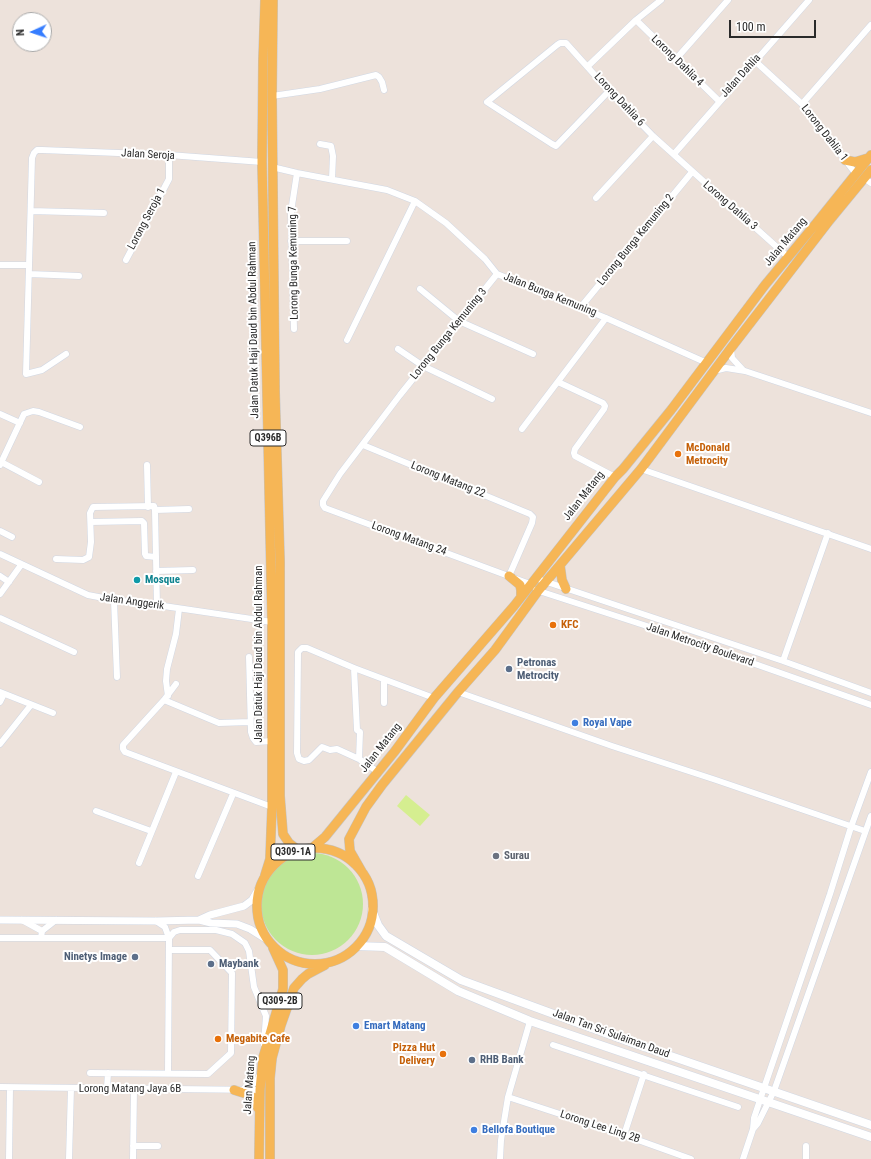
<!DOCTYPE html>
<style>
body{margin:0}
#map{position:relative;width:871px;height:1159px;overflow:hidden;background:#ede2db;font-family:"Roboto Condensed",sans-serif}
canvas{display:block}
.north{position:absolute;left:12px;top:12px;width:40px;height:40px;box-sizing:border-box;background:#fff;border:1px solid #aaa;border-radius:50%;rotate:267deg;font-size:11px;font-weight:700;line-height:16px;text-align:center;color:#2a2a2a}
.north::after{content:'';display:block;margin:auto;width:14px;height:18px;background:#367dff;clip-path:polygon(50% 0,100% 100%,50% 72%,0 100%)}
.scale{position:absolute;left:729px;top:20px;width:87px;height:18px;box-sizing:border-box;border:2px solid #2a2a2a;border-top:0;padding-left:5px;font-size:12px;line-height:14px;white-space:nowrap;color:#2a2a2a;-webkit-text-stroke:3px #fff;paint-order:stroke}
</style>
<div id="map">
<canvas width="871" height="1159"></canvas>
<div class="north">N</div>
<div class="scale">100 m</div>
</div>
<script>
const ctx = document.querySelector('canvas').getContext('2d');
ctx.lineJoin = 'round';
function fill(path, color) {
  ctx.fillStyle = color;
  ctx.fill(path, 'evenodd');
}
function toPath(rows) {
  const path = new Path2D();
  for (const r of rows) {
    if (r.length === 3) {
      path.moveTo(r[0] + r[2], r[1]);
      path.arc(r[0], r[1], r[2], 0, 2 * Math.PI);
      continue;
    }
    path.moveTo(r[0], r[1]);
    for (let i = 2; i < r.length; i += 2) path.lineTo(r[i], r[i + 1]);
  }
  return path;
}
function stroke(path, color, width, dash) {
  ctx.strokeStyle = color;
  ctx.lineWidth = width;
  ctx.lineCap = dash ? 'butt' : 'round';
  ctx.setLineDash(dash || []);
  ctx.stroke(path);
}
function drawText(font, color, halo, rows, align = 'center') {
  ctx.font = font + ' "Roboto Condensed",sans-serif';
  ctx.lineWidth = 4;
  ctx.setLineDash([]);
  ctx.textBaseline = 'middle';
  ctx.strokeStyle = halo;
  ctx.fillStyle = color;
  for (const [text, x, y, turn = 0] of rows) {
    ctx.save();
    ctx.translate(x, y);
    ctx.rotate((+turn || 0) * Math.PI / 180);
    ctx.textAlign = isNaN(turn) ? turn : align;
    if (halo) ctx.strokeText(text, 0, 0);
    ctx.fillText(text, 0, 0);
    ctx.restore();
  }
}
const green = toPath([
 [312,904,51]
]);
const pitch = toPath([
 [406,795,430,815,420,826,397,806]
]);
const minor = toPath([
 [636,20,719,101],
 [676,59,728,0],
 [755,61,802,104,856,174],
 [588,66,636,20,661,0],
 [609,91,556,146,552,144,487,102,557,45,560,43,566,43,609,91,653,136,788,257],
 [272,96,320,89,376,75,379,77,382,82,384,90],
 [802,104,871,25],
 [320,144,331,146,333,156,332,179],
 [674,154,809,0],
 [272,167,297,173,387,190,415,201,446,223,485,259,497,274,606,318,707,363],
 [864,178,871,183],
 [596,198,653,136],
 [31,211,104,213],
 [291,241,347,241],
 [126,260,169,179,169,155],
 [0,265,29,265],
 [29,274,79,276],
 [497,274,400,395,340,474,323,501,323,505,325,508,530,584],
 [420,289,459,321,533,354],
 [580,308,692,172],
 [294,329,291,212,297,173],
 [347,340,415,201],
 [731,348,732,358,743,370],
 [398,349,423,366,492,399],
 [66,354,42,370,26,374,32,158,34,153,37,150,42,150,169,155,262,162],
 [714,371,726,368,745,371,871,413],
 [558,382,603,403,605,406,604,409,575,449,574,453,575,456,615,477],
 [0,414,20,423],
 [522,429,606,318],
 [363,445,530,514,533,517,532,523,509,576],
 [1,462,39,482],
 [0,465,24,414,33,411,39,412,80,427],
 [147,465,148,507],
 [641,469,871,549],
 [155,510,189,509],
 [91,522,142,521,144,523,145,554,146,556,156,557],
 [0,531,12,537],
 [0,554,88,595,114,600,157,605,272,622],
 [56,559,83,560,89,557,91,542,90,513,93,507,154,506,155,510,157,605],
 [156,571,193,570],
 [0,576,9,582],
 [535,578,783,661,871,693],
 [536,590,653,628,871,705],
 [0,594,21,565],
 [114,600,117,677],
 [0,618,74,652],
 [249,657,251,732,253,738,256,742,272,741],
 [783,661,828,533],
 [354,668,357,730,360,732,359,759],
 [384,680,384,703],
 [176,684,164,700,123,745,123,749,125,752,272,807],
 [0,692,53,713],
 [458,692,612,746,716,780,865,831],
 [168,696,166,681,167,669,176,634,179,609],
 [164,700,219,723,250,722],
 [0,702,4,694],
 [0,744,31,705],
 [378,772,359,759,337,749,330,750,322,747,309,760,304,761,299,759,297,753,298,652,302,648,307,648,354,668,434,698],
 [96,811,151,831],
 [139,863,176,772],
 [198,876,233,794],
 [22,920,42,931],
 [156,921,165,927,169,938,168,1073],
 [0,938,169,938],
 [41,938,42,931,56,920],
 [169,938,174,932,180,930,216,930,232,934,245,943,249,951,254,987,266,1016,264,1044],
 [553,1045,738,1107],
 [90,1073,208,1074,231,1053,232,973,210,950,170,950],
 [0,1087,260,1090],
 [107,1088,108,1073],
 [245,1088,252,1085,257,1081,260,1074],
 [508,1097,624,1135,691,1159],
 [753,1129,758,1123,774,1091,871,816],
 [624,1135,644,1074],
 [133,1146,158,1146],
 [806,1146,806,1159],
 [9,1159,10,1088],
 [69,1159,71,1088],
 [133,1159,134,1089],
 [500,1159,501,1140,508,1097,530,1021],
 [743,1159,753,1129,754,1118,764,1088,830,894,851,827,871,772]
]);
const tertiary = toPath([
 [0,920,156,921,199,920,211,923,237,924,250,929,269,941],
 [199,920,210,915,244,906,252,900,259,888]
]);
const secondary = toPath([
 [372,910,378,925,386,936,461,980,627,1041,871,1125],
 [357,946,385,947,458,991,530,1021,871,1137]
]);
const primary = toPath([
 [265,0,263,61,262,162,272,622,272,807,270,859,265,875],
 [273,0,272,96,275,392,280,562,280,796,283,834,289,843,298,850],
 [845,160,855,162,868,158],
 [560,565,562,580,566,589],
 [509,576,520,585,521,590,521,597],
 [312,848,325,837,395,751,434,698,514,606,615,477,623,469,671,410,765,285,818,221,871,155],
 [315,906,58],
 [362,872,350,851,349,839,366,807,382,785,458,692,495,650,538,591,641,469,731,348,829,221,871,170],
 [234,1090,250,1095,255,1099,258,1108],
 [259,1159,260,1090,263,1058,283,989,283,970,273,948],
 [270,1159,270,1078,272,1058,281,1025,294,988,302,979,308,974,325,965]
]);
const markers = [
 [678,454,4,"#e8710a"],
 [137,580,4,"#0f9aa8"],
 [553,625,4,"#e8710a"],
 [509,669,4,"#5c6f8a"],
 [575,723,4,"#3f7fe0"],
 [496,856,4,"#6b7280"],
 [135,957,4,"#5c6f8a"],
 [211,964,4,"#5c6f8a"],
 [356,1026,4,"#3f7fe0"],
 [218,1039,4,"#e8710a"],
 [443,1054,4,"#e8710a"],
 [472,1060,4,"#5c6f8a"],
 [474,1130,4,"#3f7fe0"]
];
const shields = [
 [268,438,36],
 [293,852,44],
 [280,1001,44]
];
const shieldNames = [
 ["Q396B",268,438],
 ["Q309-1A",293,852],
 ["Q309-2B",280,1001]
];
const streetNames = [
 ["Lorong Dahlia 4",677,61,44],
 ["Jalan Dahlia",741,76,-48],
 ["Lorong Dahlia 6",619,100,47],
 ["Lorong Dahlia 1",824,133,52],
 ["Jalan Seroja",148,155,3],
 ["Lorong Dahlia 3",730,206,41],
 ["Lorong Seroja 1",147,219,-62],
 ["Lorong Bunga Kemuning 2",636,240,-51],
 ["Jalan Matang",786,242,-50],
 ["Lorong Bunga Kemuning 7",294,263,-91],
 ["Jalan Bunga Kemuning",550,295,22],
 ["Jalan Datuk Haji Daud bin Abdul Rahman",254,330,-91],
 ["Lorong Bunga Kemuning 3",449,334,-51],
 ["Lorong Matang 22",448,480,22],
 ["Jalan Matang",584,496,-52],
 ["Lorong Matang 24",409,539,20],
 ["Jalan Anggerik",132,602,8],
 ["Jalan Metrocity Boulevard",700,645,19],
 ["Jalan Datuk Haji Daud bin Abdul Rahman",259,654,-90],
 ["Jalan Matang",381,748,-52],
 ["Jalan Tan Sri Sulaiman Daud",611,1034,20],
 ["Jalan Matang",250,1085,-86],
 ["Lorong Matang Jaya 6B",130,1089],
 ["Lorong Lee Ling 2B",600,1127,18]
];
const foodNames = [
 ["McDonald",686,448],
 ["Metrocity",686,461],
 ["KFC",561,625],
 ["Megabite Cafe",226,1039],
 ["Pizza Hut",435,1048,"right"],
 ["Delivery",435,1061,"right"]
];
const cultureNames = [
 ["Mosque",145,580]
];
const serviceNames = [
 ["Petronas",517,663],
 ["Metrocity",517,676],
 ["Ninetys Image",127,957,"right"],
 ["Maybank",219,964],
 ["RHB Bank",480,1060]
];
const shopNames = [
 ["Royal Vape",583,723],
 ["Emart Matang",364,1026],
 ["Bellofa Boutique",482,1130]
];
const worshipNames = [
 ["Surau",504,856]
];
fill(green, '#bee695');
fill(pitch, '#d5ee90');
stroke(minor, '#d0d7e3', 7);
stroke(tertiary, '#d0d7e3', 8);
stroke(secondary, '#d0d7e3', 9);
stroke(primary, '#c3c3c3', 10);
stroke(minor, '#fff', 6);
stroke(tertiary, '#fff', 7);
stroke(secondary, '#fff', 8);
stroke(primary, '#f6b656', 9);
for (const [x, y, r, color] of markers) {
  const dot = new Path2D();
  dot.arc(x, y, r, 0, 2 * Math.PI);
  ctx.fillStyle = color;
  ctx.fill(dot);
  stroke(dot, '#fff', 1.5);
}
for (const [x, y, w] of shields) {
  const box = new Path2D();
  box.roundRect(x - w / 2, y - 8, w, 16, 3);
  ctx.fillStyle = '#fff';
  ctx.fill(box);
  stroke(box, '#2a2a2a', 1);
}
drawText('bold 10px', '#2a2a2a', null, shieldNames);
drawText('11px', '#2a2a2a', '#fff', streetNames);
drawText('bold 11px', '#c56008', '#fff', foodNames, 'left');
drawText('bold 11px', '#0d838f', '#fff', cultureNames, 'left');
drawText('bold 11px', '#4e5e75', '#fff', serviceNames, 'left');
drawText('bold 11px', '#366cbe', '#fff', shopNames, 'left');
drawText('bold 11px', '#5b616d', '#fff', worshipNames, 'left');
</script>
